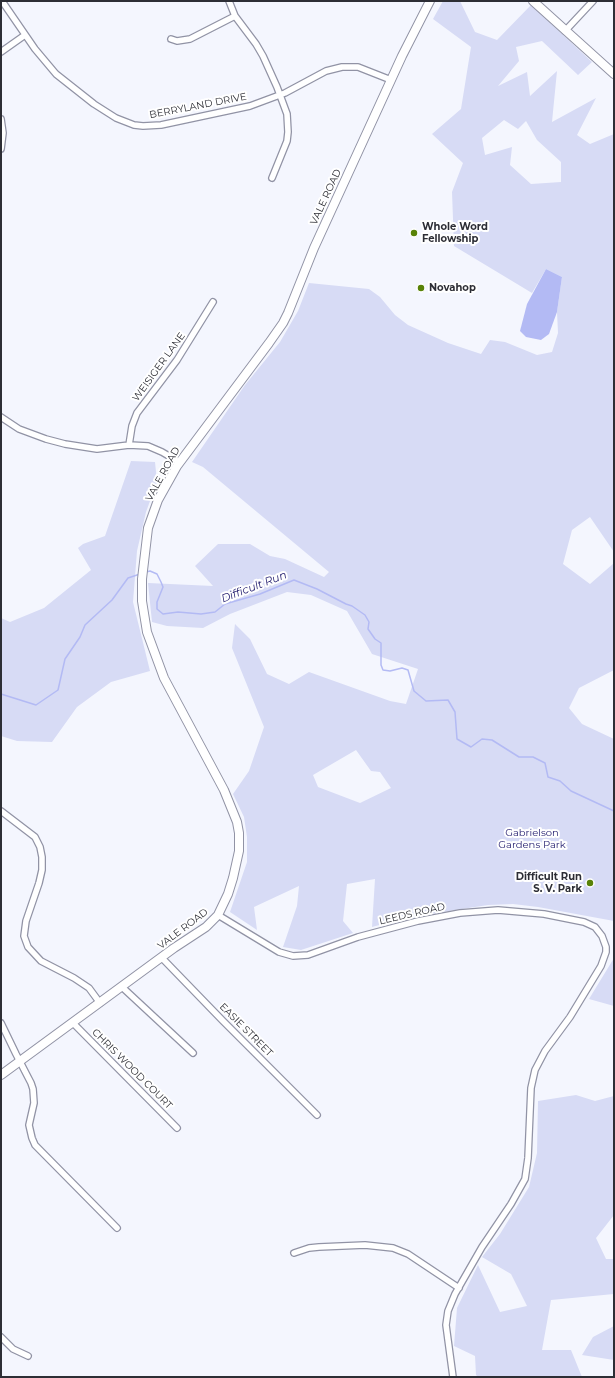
<!DOCTYPE html>
<style>
body{margin:0}
#map{position:relative;width:615px;height:1378px;overflow:hidden;background:#f4f6fe;font-family:Montserrat,sans-serif}
canvas{display:block}
.frame{position:absolute;inset:0;border:2px solid #2d2e35;pointer-events:none}
</style>
<div id="map">
<canvas width="615" height="1378"></canvas>
<div class="frame"></div>
</div>
<script>
const ctx = document.querySelector('canvas').getContext('2d');
ctx.lineJoin = 'round';
function fill(path, color) {
  ctx.fillStyle = color;
  ctx.fill(path, 'evenodd');
}
function toPath(rows) {
  const path = new Path2D();
  for (const r of rows) {
    path.moveTo(r[0], r[1]);
    for (let i = 2; i < r.length; i += 2) path.lineTo(r[i], r[i + 1]);
  }
  return path;
}
function stroke(path, color, width, dash) {
  ctx.strokeStyle = color;
  ctx.lineWidth = width;
  ctx.lineCap = dash ? 'butt' : 'round';
  ctx.setLineDash(dash || []);
  ctx.stroke(path);
}
function drawText(font, color, halo, rows, align = 'center') {
  ctx.font = font + ' Montserrat,sans-serif';
  ctx.lineWidth = 4;
  ctx.setLineDash([]);
  ctx.textBaseline = 'middle';
  ctx.strokeStyle = halo;
  ctx.fillStyle = color;
  for (const [text, x, y, turn = 0] of rows) {
    ctx.save();
    ctx.translate(x, y);
    ctx.rotate((+turn || 0) * Math.PI / 180);
    ctx.textAlign = isNaN(turn) ? turn : align;
    if (halo) ctx.strokeText(text, 0, 0);
    ctx.fillText(text, 0, 0);
    ctx.restore();
  }
}
const green = toPath([
 [443,1,460,1,475,32,497,40,531,5,592,62,578,75,542,41,516,47,519,61,498,86,527,72,530,96,557,71,552,122,596,98,577,135,590,144,614,134,614,552,590,517,572,530,563,564,590,584,614,563,614,670,579,688,569,708,582,724,614,739,614,921,538,907,513,904,488,905,409,917,372,927,375,879,347,884,343,921,353,933,301,950,283,947,297,906,299,886,254,907,257,930,230,912,247,862,247,837,244,817,233,794,249,771,264,727,232,648,235,624,250,639,267,674,289,684,309,672,390,701,406,704,418,669,372,654,347,611,311,595,287,592,230,614,203,628,167,626,152,622,148,583,213,586,195,566,218,544,250,544,270,556,285,559,324,577,329,572,203,467,192,462,245,385,280,342,298,311,309,283,369,289,380,297,395,315,408,325,448,343,481,354,490,340,505,342,537,355,552,352,558,333,557,312,562,277,546,269,532,293,454,246,452,192,463,163,432,134,461,109,471,47,433,19],
 [504,120,518,129,526,121,537,140,561,162,561,182,531,184,510,165,512,147,485,155,482,138],
 [356,750,371,771,380,772,391,788,360,803,318,787,313,775],
 [131,461,155,462,157,482,146,512,137,551,133,602,150,671,111,682,77,707,52,742,17,741,1,736,1,618,10,622,44,608,91,570,78,548,83,544,105,536],
 [614,958,614,1006,589,999],
 [576,1095,595,1101,614,1096,614,1215,596,1238,606,1259,614,1259,614,1294,551,1300,542,1350,571,1350,582,1377,478,1377,476,1375,475,1356,454,1346,457,1308,478,1265,500,1312,527,1306,511,1274,482,1257,500,1234,529,1187,537,1153,538,1101],
 [614,1326,614,1360,582,1355,593,1337]
]);
const water = toPath([
 [546,269,562,277,557,312,549,334,541,340,526,337,520,331,527,304]
]);
const stream = toPath([
 [146,572,150,571,157,574,161,582,163,587,157,602,157,609,163,614,178,612,201,614,215,612,225,604,260,594,294,580,317,589,346,604,352,606,365,615,369,622,368,629,375,639,381,643,381,665,383,670,390,671,402,668,408,670,414,691,426,701,448,700,455,712,457,739,471,747,482,739,492,740,519,757,533,757,545,763,548,777,560,781,571,791,614,811],
 [1,694,36,705,58,690,65,659,80,637,85,625,112,600,128,578,140,574]
]);
const minor = toPath([
 [2,1,35,49,56,74,94,104,116,118,134,125,143,126,161,125,250,106,285,93,326,71,342,67,358,67,391,80],
 [229,1,235,16,256,44,263,56,277,87,287,114,288,132,287,141,272,178],
 [565,31,593,1],
 [171,39,177,41,190,39,235,16],
 [1,52,25,35],
 [1,119,3,133,1,149],
 [1,417,19,429,46,439,65,444,97,449,129,445,148,446,162,452,179,462],
 [129,445,132,426,137,413,177,360,213,302],
 [1,811,35,837,40,847,42,857,42,870,39,883,26,921,24,936,28,947,41,961,74,978,89,988,100,1003],
 [218,915,279,952,293,956,308,955,358,937,418,921,460,913,498,910,544,914,584,922,595,927,602,936,606,947,606,952,601,966,570,1017,545,1051,535,1070,531,1088,528,1158,525,1179,511,1204,482,1247,455,1294,448,1311,446,1325,453,1377],
 [162,958,223,1021,317,1115],
 [122,987,193,1053],
 [1,1023,16,1054,31,1083,33,1089,34,1103,29,1125,32,1138,35,1145,117,1228],
 [73,1023,177,1128],
 [294,1253,309,1248,319,1247,365,1245,393,1248,408,1254,459,1288],
 [1,1337,13,1349,28,1356]
]);
const secondary = toPath([
 [533,1,614,74],
 [1,1075,174,948,206,927,218,915,228,894,233,878,239,851,239,833,237,822,224,790,164,678,147,632,142,601,142,579,148,528,158,500,177,466,269,343,283,323,288,313,314,248,402,56,430,1]
]);
const markers = [
 [414,233,4,"#588207"],
 [421,288,4,"#588207"],
 [590,883,4,"#588207"]
];
const streetNames = [
 ["BERRYLAND DRIVE",198,106,-11],
 ["VALE ROAD",326,197,-65],
 ["WEISIGER LANE",159,367,-54],
 ["VALE ROAD",163,474,-61],
 ["LEEDS ROAD",412,914,-13],
 ["VALE ROAD",183,929,-37],
 ["EASIE STREET",246,1030,45],
 ["CHRIS WOOD COURT",132,1069,45]
];
const poiNames = [
 ["Whole Word",422,227],
 ["Fellowship",422,239],
 ["Novahop",429,288],
 ["Difficult Run",582,877,"right"],
 ["S. V. Park",582,889,"right"]
];
const parkNames = [
 ["Gabrielson",532,833],
 ["Gardens Park",532,845]
];
const waterNames = [
 ["Difficult Run",254,587,-21]
];
fill(green, '#d7dbf5');
fill(water, '#b3baf4');
stroke(stream, '#b3baf4', 1.5);
stroke(minor, '#9193a5', 8);
stroke(secondary, '#9193a5', 10);
stroke(minor, '#fff', 5.5);
stroke(secondary, '#fff', 8);
for (const [x, y, r, color] of markers) {
  const dot = new Path2D();
  dot.arc(x, y, r, 0, 2 * Math.PI);
  ctx.fillStyle = color;
  ctx.fill(dot);
  stroke(dot, '#fff', 1.5);
}
drawText('10px', '#2d2e35', '#fff', streetNames);
drawText('bold 10px', '#2d2e35', '#fff', poiNames, 'left');
drawText('10px', '#282272', '#fff', parkNames);
drawText('italic 11px', '#272272', '#fff', waterNames);
</script>
